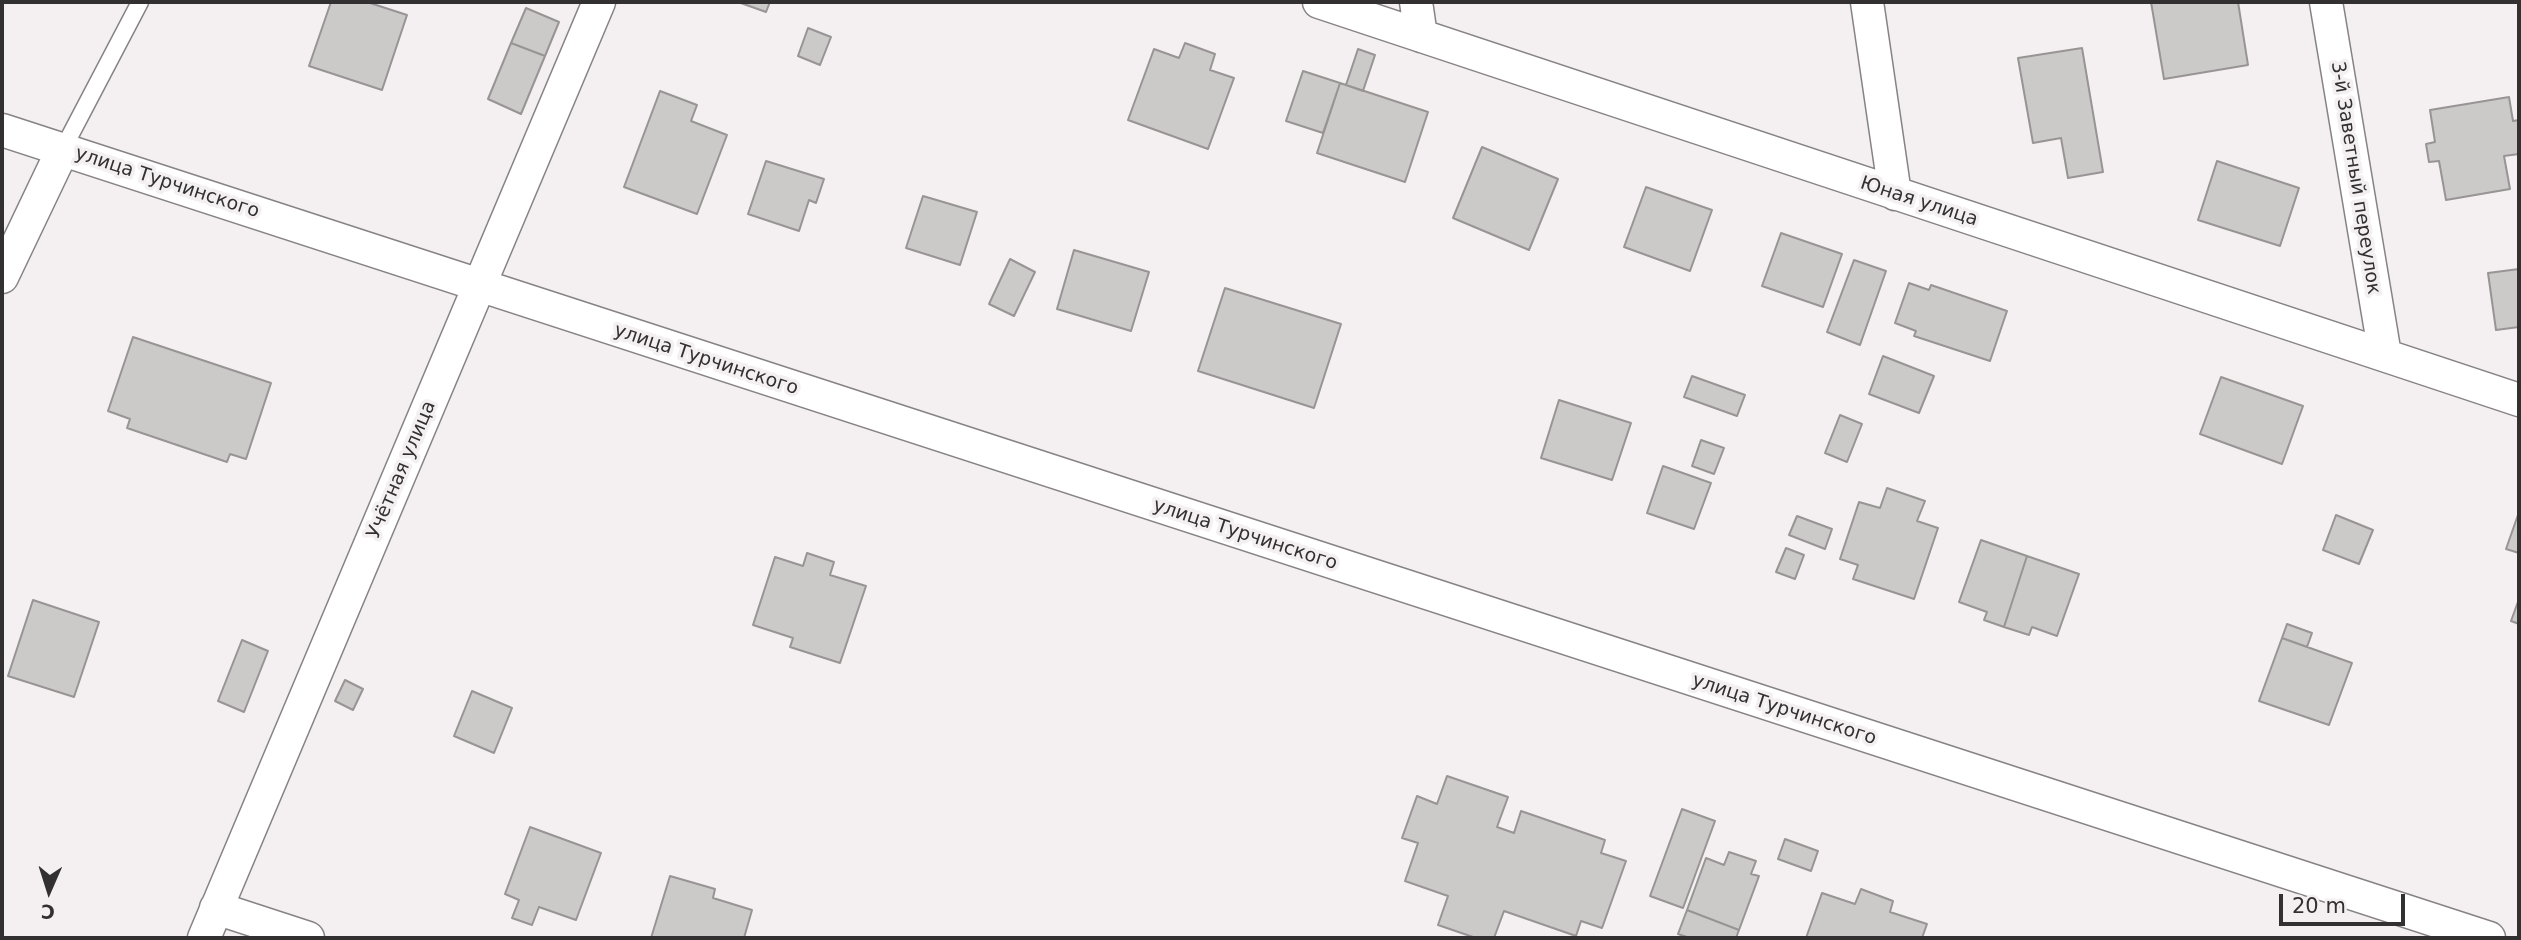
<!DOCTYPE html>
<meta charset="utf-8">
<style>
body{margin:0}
#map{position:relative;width:2521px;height:940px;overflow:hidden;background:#f4f0f1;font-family:"DejaVu Sans",sans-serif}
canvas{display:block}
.frame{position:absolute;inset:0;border:4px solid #323031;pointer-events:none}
.north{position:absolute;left:14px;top:856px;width:70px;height:70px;-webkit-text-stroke:5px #f4f0f1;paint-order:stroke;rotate:183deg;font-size:19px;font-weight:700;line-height:28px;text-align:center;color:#323031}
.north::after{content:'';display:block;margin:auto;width:24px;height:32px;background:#323031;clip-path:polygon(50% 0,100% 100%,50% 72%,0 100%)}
.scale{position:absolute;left:2279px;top:894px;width:126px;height:32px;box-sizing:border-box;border:4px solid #323031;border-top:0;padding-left:9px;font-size:21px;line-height:24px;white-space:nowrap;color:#323031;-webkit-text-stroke:5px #f4f0f1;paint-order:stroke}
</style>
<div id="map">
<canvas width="2521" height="940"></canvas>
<div class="frame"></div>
<div class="north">С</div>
<div class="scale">20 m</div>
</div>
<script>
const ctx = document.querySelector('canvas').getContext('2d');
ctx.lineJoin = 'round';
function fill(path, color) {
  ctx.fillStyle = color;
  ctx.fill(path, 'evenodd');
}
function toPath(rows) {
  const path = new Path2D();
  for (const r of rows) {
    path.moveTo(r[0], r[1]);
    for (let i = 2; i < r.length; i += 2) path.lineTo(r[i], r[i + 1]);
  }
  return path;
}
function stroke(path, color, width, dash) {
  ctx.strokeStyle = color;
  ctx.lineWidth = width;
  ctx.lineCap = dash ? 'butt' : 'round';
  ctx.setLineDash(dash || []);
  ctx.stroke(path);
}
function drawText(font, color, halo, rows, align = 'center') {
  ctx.font = font + ' "DejaVu Sans",sans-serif';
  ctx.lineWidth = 7;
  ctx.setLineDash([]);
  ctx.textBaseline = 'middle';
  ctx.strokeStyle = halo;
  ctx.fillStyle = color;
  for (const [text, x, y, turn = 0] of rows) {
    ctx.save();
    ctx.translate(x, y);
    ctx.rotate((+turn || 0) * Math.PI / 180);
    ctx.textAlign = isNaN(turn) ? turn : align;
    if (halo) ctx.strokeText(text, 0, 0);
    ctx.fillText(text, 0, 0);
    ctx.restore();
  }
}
const building = toPath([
 [331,2,367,2,407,15,382,90,309,66,331,2],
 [738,2,770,2,766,12,738,2],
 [2151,2,2238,2,2248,65,2164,79,2151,2],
 [526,8,559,22,545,56,511,43,526,8],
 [808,28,831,37,820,65,798,56,808,28],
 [511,43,545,56,521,114,488,99,511,43],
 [1185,43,1215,54,1210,70,1234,78,1208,149,1128,120,1154,49,1179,58,1185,43],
 [2082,48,2103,172,2068,178,2061,138,2033,143,2018,58,2082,48],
 [1358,49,1375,55,1363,91,1346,85,1358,49],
 [1303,71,1340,83,1323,133,1286,121,1303,71],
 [1340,83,1428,112,1405,182,1317,153,1340,83],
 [660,91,697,105,691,121,727,135,697,214,624,187,660,91],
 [2509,97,2513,121,2519,120,2519,154,2504,156,2510,189,2446,200,2439,161,2429,162,2426,144,2435,142,2430,110,2509,97],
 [1482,147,1558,179,1529,250,1453,218,1482,147],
 [766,161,824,179,816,203,809,200,799,231,748,214,766,161],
 [2217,161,2299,188,2280,246,2198,220,2217,161],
 [1646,187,1712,210,1690,271,1624,247,1646,187],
 [923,196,977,212,960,265,906,248,923,196],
 [1781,233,1842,254,1823,307,1762,286,1781,233],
 [1074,250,1149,272,1131,331,1057,309,1074,250],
 [1010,259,1035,272,1014,316,989,304,1010,259],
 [1854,260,1886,271,1860,345,1827,332,1854,260],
 [2519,269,2519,327,2496,330,2488,273,2519,269],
 [1909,283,1929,290,1931,285,2007,311,1990,361,1914,336,1916,331,1895,323,1909,283],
 [1225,288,1341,324,1314,408,1198,371,1225,288],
 [133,337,271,383,246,459,230,454,227,462,127,428,130,419,108,411,133,337],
 [1883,356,1934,376,1919,413,1869,394,1883,356],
 [1692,376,1745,395,1737,416,1684,397,1692,376],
 [2221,377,2303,406,2282,464,2200,434,2221,377],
 [1559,400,1631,423,1612,480,1541,458,1559,400],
 [1840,415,1862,424,1847,462,1825,453,1840,415],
 [1701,440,1724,448,1714,474,1692,466,1701,440],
 [1663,466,1711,483,1694,529,1647,513,1663,466],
 [1887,488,1925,501,1917,521,1938,528,1914,599,1853,579,1858,565,1840,559,1859,502,1880,508,1887,488],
 [2519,512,2519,553,2506,549,2519,512],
 [2336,515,2373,530,2359,564,2323,550,2336,515],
 [1797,516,1832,529,1825,549,1789,535,1797,516],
 [1981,540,2027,556,2004,627,1984,620,1987,612,1959,602,1981,540],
 [1786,548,1804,555,1795,579,1776,572,1786,548],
 [807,553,834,562,830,575,866,586,840,663,790,647,793,638,753,625,775,557,803,566,807,553],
 [2027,556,2079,574,2057,636,2032,627,2029,635,2004,627,2027,556],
 [2519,599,2519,624,2511,621,2519,599],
 [33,600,99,622,74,697,8,676,33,600],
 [2287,624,2312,633,2307,647,2282,638,2287,624],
 [2282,638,2352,663,2329,725,2259,701,2282,638],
 [242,640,268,651,244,712,218,701,242,640],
 [345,680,363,689,353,710,335,701,345,680],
 [472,691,512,708,494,753,454,736,472,691],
 [1447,776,1508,797,1497,827,1514,833,1521,811,1605,840,1601,853,1626,861,1602,928,1581,921,1576,936,1504,911,1494,938,1476,938,1438,925,1448,896,1405,881,1418,843,1402,838,1417,796,1437,804,1447,776],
 [1682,809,1715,821,1683,908,1650,896,1682,809],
 [530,827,601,853,576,920,539,907,532,925,512,918,519,900,505,894,530,827],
 [1785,839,1818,851,1811,871,1778,859,1785,839],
 [1729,852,1756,861,1751,874,1759,876,1739,930,1687,910,1706,858,1724,865,1729,852],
 [670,876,715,889,713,898,752,910,744,938,651,938,670,876],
 [1861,889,1893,901,1890,912,1927,924,1922,938,1806,938,1822,893,1855,904,1861,889],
 [1687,910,1739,930,1736,938,1690,938,1678,934,1687,910]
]);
const service = toPath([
 [63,149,140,2]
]);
const minor = toPath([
 [1319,2,2519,400],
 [1416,2,1421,36],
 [1867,2,1895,194],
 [2326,2,2385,355],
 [2,130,2489,938],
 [2,277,63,149],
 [216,908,308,938],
 [204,938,599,2]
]);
const streetNames = [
 ["3-й Заветный переулок",2355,178,81],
 ["улица Турчинского",167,183,18],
 ["Юная улица",1919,202,18],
 ["улица Турчинского",706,360,18],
 ["Учётная улица",402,470,-67],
 ["улица Турчинского",1245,535,18],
 ["улица Турчинского",1784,710,18]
];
fill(building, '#ccc9c9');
stroke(building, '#989495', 2);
stroke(service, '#878384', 19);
stroke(minor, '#878384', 35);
stroke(service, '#fff', 16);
stroke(minor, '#fff', 32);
drawText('19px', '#323031', '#f4f0f1', streetNames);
</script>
